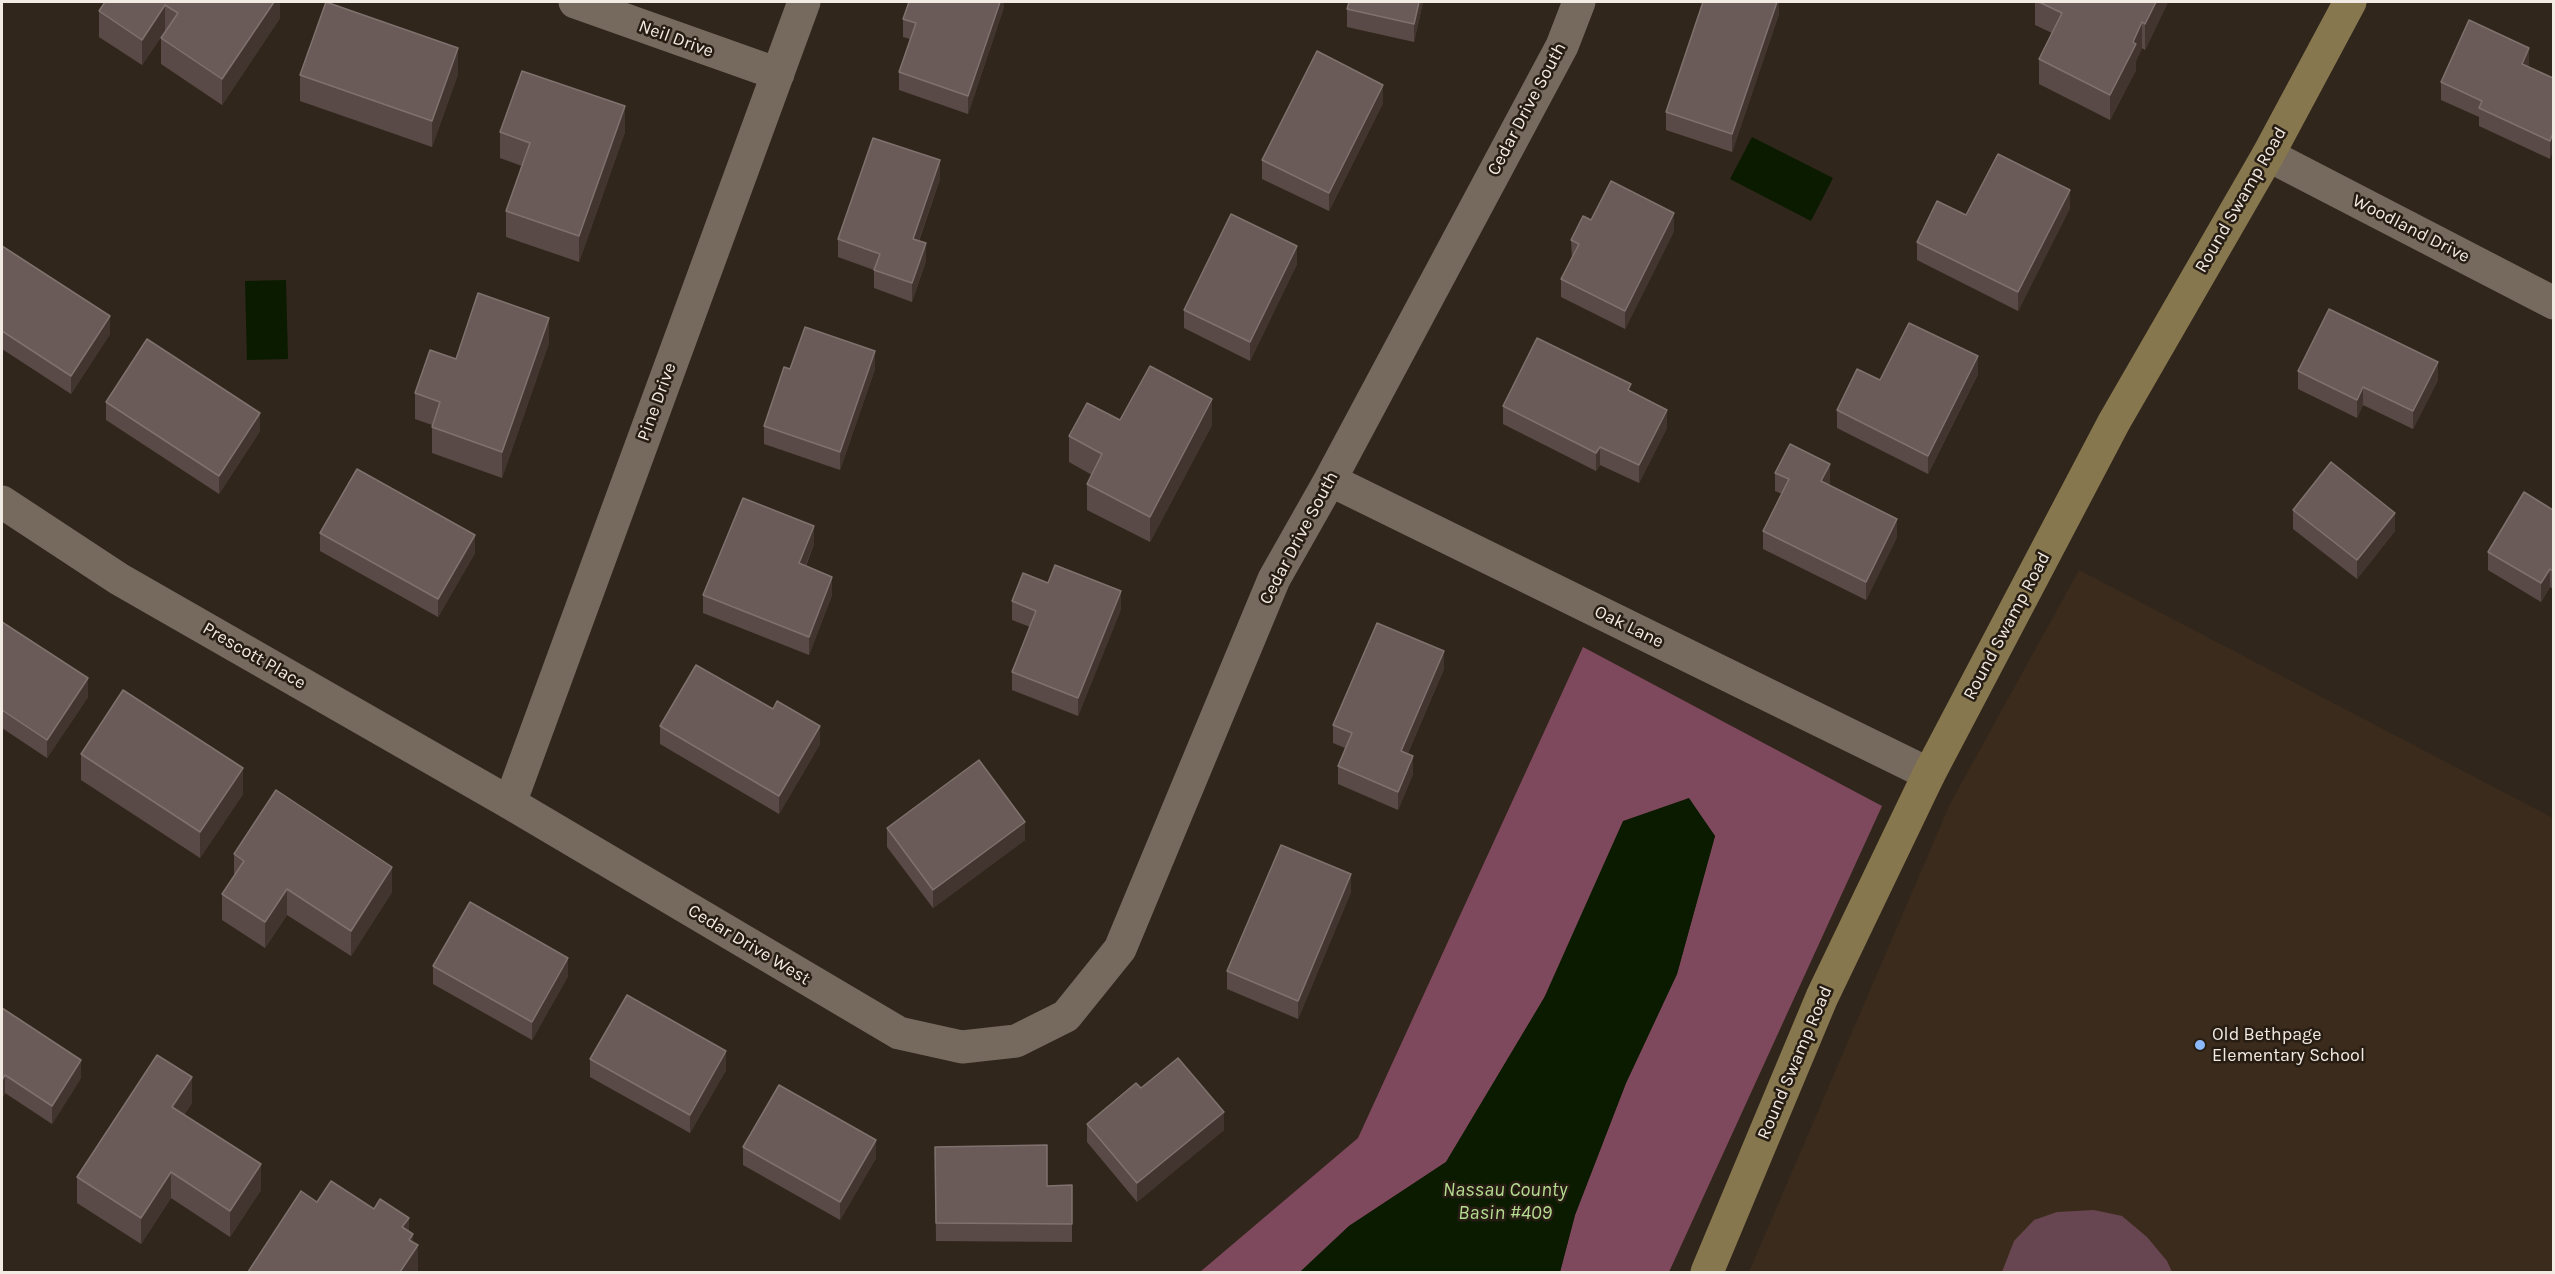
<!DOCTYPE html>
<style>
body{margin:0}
#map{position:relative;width:2555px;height:1274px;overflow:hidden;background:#31261c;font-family:Karla,sans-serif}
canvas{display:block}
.frame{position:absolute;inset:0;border:3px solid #f2ebe4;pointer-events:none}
</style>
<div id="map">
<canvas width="2555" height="1274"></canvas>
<div class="frame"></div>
</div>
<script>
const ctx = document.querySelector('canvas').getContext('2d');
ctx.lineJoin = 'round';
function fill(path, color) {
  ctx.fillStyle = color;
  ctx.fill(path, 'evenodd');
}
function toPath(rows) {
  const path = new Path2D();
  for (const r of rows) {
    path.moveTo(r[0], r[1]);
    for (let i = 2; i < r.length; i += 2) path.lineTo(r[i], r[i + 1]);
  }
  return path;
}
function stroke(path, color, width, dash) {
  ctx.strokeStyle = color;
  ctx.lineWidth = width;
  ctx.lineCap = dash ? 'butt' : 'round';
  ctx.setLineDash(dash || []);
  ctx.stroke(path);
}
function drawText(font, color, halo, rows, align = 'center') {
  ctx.font = font + ' Karla,sans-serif';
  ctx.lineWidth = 5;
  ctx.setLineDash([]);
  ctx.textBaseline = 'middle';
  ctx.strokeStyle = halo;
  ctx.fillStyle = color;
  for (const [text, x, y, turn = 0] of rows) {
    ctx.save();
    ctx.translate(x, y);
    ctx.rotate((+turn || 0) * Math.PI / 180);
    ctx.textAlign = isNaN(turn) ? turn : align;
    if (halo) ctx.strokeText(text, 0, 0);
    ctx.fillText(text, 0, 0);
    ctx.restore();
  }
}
const built = toPath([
 [2079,570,2553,818,2553,1272,1749,1272,1950,804]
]);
const green = toPath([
 [2094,1210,2122,1216,2147,1237,2167,1261,2172,1272,2002,1272,2014,1241,2034,1220,2057,1212]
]);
const forest = toPath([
 [1583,647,1882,806,1669,1272,1560,1272,1575,1215,1626,1083,1677,974,1715,836,1688,798,1544,998,1446,1162,1349,1226,1300,1272,1200,1272,1358,1138]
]);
const water = toPath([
 [1752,137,1833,178,1811,221,1730,179],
 [286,280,288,359,247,360,245,281],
 [1689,798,1715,836,1677,974,1626,1083,1575,1215,1560,1272,1300,1272,1349,1226,1446,1162,1544,998,1623,821]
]);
const street = toPath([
 [575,2,778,74],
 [2268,155,2554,303],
 [1330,480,1929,774],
 [2,502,119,579,510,803,899,1033,962,1047,1016,1041,1066,1016,1120,949,1274,579,1330,480,1562,46,1579,2],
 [510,803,804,2]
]);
const secondary = toPath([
 [1707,1272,1822,997,1929,774,2114,422,2268,155,2350,2]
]);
const wall = toPath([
 [105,2,280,2,280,18,222,105,161,64,161,38,166,31,165,31,142,65,99,37,99,11],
 [1004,2,1004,7,968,114,899,90,899,72,910,39,903,37,903,19],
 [1423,2,1414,42,1347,27,1347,9],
 [1779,2,1779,14,1732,152,1666,130,1666,112],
 [2035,2,2168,2,2145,50,2142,48,2136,61,2136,70,2110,120,2039,84,2039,59,2052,33,2035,25],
 [2529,67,2553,78,2550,159,2479,126,2479,117,2441,100,2441,82],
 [458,74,432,147,300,101,300,75],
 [1383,103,1329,211,1262,179,1262,160],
 [500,132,625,132,579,262,506,237,506,211,522,166,500,158],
 [940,179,919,241,926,261,912,302,874,288,874,270,838,257,838,239],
 [2070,208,2018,311,1917,260,1917,242],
 [1674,231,1625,329,1561,297,1561,279,1572,258,1571,240],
 [2,246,110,334,71,394,2,349],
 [1297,264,1250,361,1184,328,1184,310],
 [549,343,502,478,432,453,432,425,415,419,415,393,456,359],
 [790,369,875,369,840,470,764,444,764,426],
 [2298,371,2438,380,2413,429,2363,405,2357,418,2298,389],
 [1978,374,1928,474,1837,428,1837,410,1880,380],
 [1631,391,1667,428,1639,483,1600,465,1596,471,1503,424,1503,406],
 [106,402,260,431,219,494,106,420],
 [1120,420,1212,425,1150,542,1087,510,1087,484,1092,475,1069,462,1069,436],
 [1775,473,1830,482,1829,485,1897,537,1866,600,1763,549,1763,531,1782,494,1775,491],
 [2293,510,2395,531,2357,579,2293,529],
 [2553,510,2553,589,2550,587,2541,602,2488,570,2488,552],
 [320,533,475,553,438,617,320,551],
 [814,544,806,566,832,595,809,655,703,613,703,595],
 [1048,583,1121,609,1078,716,1012,690,1012,672,1030,627,1012,620,1012,601],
 [2,622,88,697,47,758,2,728],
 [1444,669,1408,753,1413,774,1398,810,1338,784,1338,766,1345,748,1333,743,1333,725],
 [660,726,820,744,779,814,660,744],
 [81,754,243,794,200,858,81,780],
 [887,828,1025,840,933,908,887,847],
 [234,854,392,892,351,956,287,915,265,948,222,920,222,894,234,876],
 [1351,892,1298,1019,1227,989,1227,971],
 [433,966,568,976,532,1040,433,984],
 [2,1008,81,1078,52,1124,5,1093,2,1098],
 [590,1059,726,1070,690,1133,590,1077],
 [1141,1088,1224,1130,1137,1202,1087,1142,1087,1124],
 [192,1103,184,1115,261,1190,230,1237,171,1198,141,1244,77,1203,77,1177],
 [743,1147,876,1158,840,1220,743,1165],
 [935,1147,1047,1186,1072,1185,1072,1242,936,1241]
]);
const shadedWall = toPath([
 [274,2,280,2,280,18,222,105,222,79],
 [1000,2,1004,2,1004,7,968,114,968,96],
 [1419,2,1423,2,1414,42,1414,24],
 [1777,2,1779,2,1779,14,1732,152,1732,134],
 [2156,2,2168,2,2145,50,2145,24],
 [165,5,165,31,142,65,142,40],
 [2142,22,2142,48,2136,61,2136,70,2110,120,2110,95],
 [458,48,458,74,432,147,432,121],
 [2529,48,2529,66,2522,82,2522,64],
 [1383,85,1383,103,1329,211,1329,193],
 [625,106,625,132,579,262,579,236],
 [2553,133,2553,151,2550,159,2550,141],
 [940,160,940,179,913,257,913,239],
 [2070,190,2070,208,2018,311,2018,292],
 [1674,213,1674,231,1625,329,1625,311],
 [926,243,926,261,912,302,912,283],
 [1297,246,1297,264,1250,361,1250,342],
 [110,316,110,334,71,394,71,376],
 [549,318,549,343,502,478,502,452],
 [875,351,875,369,840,470,840,452],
 [1978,356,1978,374,1928,474,1928,456],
 [2438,362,2438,380,2413,429,2413,411],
 [2363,387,2363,405,2357,418,2357,400],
 [1212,399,1212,425,1150,542,1150,517],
 [1667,410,1667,428,1639,483,1639,465],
 [260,413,260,431,219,494,219,476],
 [1600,447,1600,465,1596,471,1596,453],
 [1830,464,1830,482,1821,499,1821,481],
 [2395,513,2395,531,2357,579,2357,560],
 [1897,519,1897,537,1866,600,1866,582],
 [814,526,814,544,799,581,799,563],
 [475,535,475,553,438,617,438,599],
 [2550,569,2550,587,2541,602,2541,583],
 [832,577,832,595,809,655,809,637],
 [1121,591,1121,609,1078,716,1078,698],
 [1444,651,1444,669,1401,769,1401,751],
 [88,678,88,697,47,758,47,740],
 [820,726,820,744,779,814,779,796],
 [1413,756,1413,774,1398,810,1398,792],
 [243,768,243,794,200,858,200,832],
 [1025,822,1025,840,933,908,933,890],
 [392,867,392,892,351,956,351,931],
 [1351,874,1351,892,1298,1019,1298,1001],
 [287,889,287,915,265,948,265,922],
 [568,958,568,976,532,1040,532,1022],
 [726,1051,726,1070,690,1133,690,1115],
 [81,1060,81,1078,52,1124,52,1106],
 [5,1075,5,1093,2,1098,2,1080],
 [192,1077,192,1103,172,1133,172,1107],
 [1224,1112,1224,1130,1137,1202,1137,1183],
 [876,1140,876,1158,840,1220,840,1202],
 [261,1164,261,1190,230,1237,230,1211],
 [171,1172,171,1198,141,1244,141,1218],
 [409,1218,409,1243,402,1227],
 [413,1234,413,1252,418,1245,418,1270,417,1272,400,1272,409,1240]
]);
const building = toPath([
 [105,2,274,2,222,79,161,38,178,13,165,5,142,40,99,11,105,2],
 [326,2,458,48,432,121,300,75,326,2],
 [909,2,1000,2,968,96,899,72,916,23,903,19,909,2],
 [1349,2,1419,2,1414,24,1347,9,1349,2],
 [1703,2,1777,2,1732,134,1666,112,1703,2],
 [2039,2,2156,2,2145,24,2142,22,2133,42,2136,44,2110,95,2039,59,2062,13,2039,2],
 [2469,20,2529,48,2522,64,2553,78,2553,133,2550,141,2479,108,2482,101,2441,82,2469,20],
 [1317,51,1383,85,1329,193,1262,160,1317,51],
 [522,71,625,106,579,236,506,211,530,143,500,132,522,71],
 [873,138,940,160,913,239,926,243,912,283,874,270,880,254,838,239,873,138],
 [1998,154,2070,190,2018,292,1917,242,1937,201,1966,215,1998,154],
 [1611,181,1674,213,1625,311,1561,279,1579,244,1571,240,1583,216,1591,220,1611,181],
 [1231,214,1297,246,1250,342,1184,310,1231,214],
 [2,246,110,316,71,376,2,331,2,246],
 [478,293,549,318,502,452,432,427,440,402,415,393,430,350,456,359,478,293],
 [2329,309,2438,362,2413,411,2363,387,2357,400,2298,371,2329,309],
 [1909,323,1978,356,1928,456,1837,410,1857,369,1880,380,1909,323],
 [805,327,875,351,840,452,764,426,784,367,790,369,805,327],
 [1537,338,1631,384,1628,390,1667,410,1639,465,1600,447,1596,453,1503,406,1537,338],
 [147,339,260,413,219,476,106,402,147,339],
 [1150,366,1212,399,1150,517,1087,484,1102,454,1069,436,1087,403,1120,420,1150,366],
 [1790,444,1830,464,1821,481,1897,519,1866,582,1763,531,1789,479,1775,473,1790,444],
 [2331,462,2395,513,2357,560,2293,510,2331,462],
 [357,469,475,535,438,599,320,533,357,469],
 [2524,492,2553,510,2553,571,2550,569,2541,583,2488,552,2524,492],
 [743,498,814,526,799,563,832,577,809,637,703,595,743,498],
 [1055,565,1121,591,1078,698,1012,672,1036,611,1012,601,1023,573,1048,583,1055,565],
 [2,622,88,678,47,740,2,710,2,622],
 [1377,623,1444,651,1401,751,1413,756,1398,792,1338,766,1352,733,1333,725,1377,623],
 [696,665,773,709,777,701,820,726,779,796,660,726,696,665],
 [123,690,243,768,200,832,81,754,123,690],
 [979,760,1025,822,933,890,887,828,979,760],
 [276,790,392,867,351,931,287,889,265,922,222,894,244,861,234,854,276,790],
 [1281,845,1351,874,1298,1001,1227,971,1281,845],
 [470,902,568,958,532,1022,433,966,470,902],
 [627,995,726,1051,690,1115,590,1059,627,995],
 [2,1008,81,1060,52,1106,5,1075,2,1080,2,1008],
 [157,1055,192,1077,172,1107,261,1164,230,1211,171,1172,141,1218,77,1177,157,1055],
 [1178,1058,1224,1112,1137,1183,1087,1124,1136,1083,1141,1088,1178,1058],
 [779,1085,876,1140,840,1202,743,1147,779,1085],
 [1047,1145,1047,1186,1072,1185,1072,1224,936,1223,935,1147,1047,1145],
 [331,1181,374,1209,380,1199,409,1218,402,1227,413,1234,409,1240,418,1245,400,1272,248,1272,301,1191,317,1202,331,1181]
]);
const markers = [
 [2200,1045,6,"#8cb9fc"]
];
const streetNames = [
 ["Neil Drive",676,39,20],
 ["Cedar Drive South",1527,109,-62],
 ["Round Swamp Road",2241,200,-60],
 ["Woodland Drive",2411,229,27],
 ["Pine Drive",657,402,-70],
 ["Cedar Drive South",1299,538,-62],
 ["Round Swamp Road",2007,626,-62],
 ["Oak Lane",1629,627,26],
 ["Prescott Place",254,656,30],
 ["Cedar Drive West",749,945,31],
 ["Round Swamp Road",1795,1063,-67]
];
const poiNames = [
 ["Old Bethpage",2212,1035],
 ["Elementary School",2212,1056]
];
const waterNames = [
 ["Nassau County",1505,1190],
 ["Basin #409",1505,1213]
];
fill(built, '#3b2b1c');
fill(green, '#684651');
fill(forest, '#7f495d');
fill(water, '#0b1b00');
stroke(street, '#766a5e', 33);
stroke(secondary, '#86774e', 33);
fill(wall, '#594a47');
fill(shadedWall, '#42342f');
fill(building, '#6a5b58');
stroke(building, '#7f726e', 1.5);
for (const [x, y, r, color] of markers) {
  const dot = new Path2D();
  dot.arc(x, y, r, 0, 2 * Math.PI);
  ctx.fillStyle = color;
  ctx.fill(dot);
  stroke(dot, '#271d13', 2);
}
drawText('18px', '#f2ebe4', '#271d13', streetNames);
drawText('18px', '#f2ebe4', '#271d13', poiNames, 'left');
drawText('italic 20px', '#b5dc91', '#271d13', waterNames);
</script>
